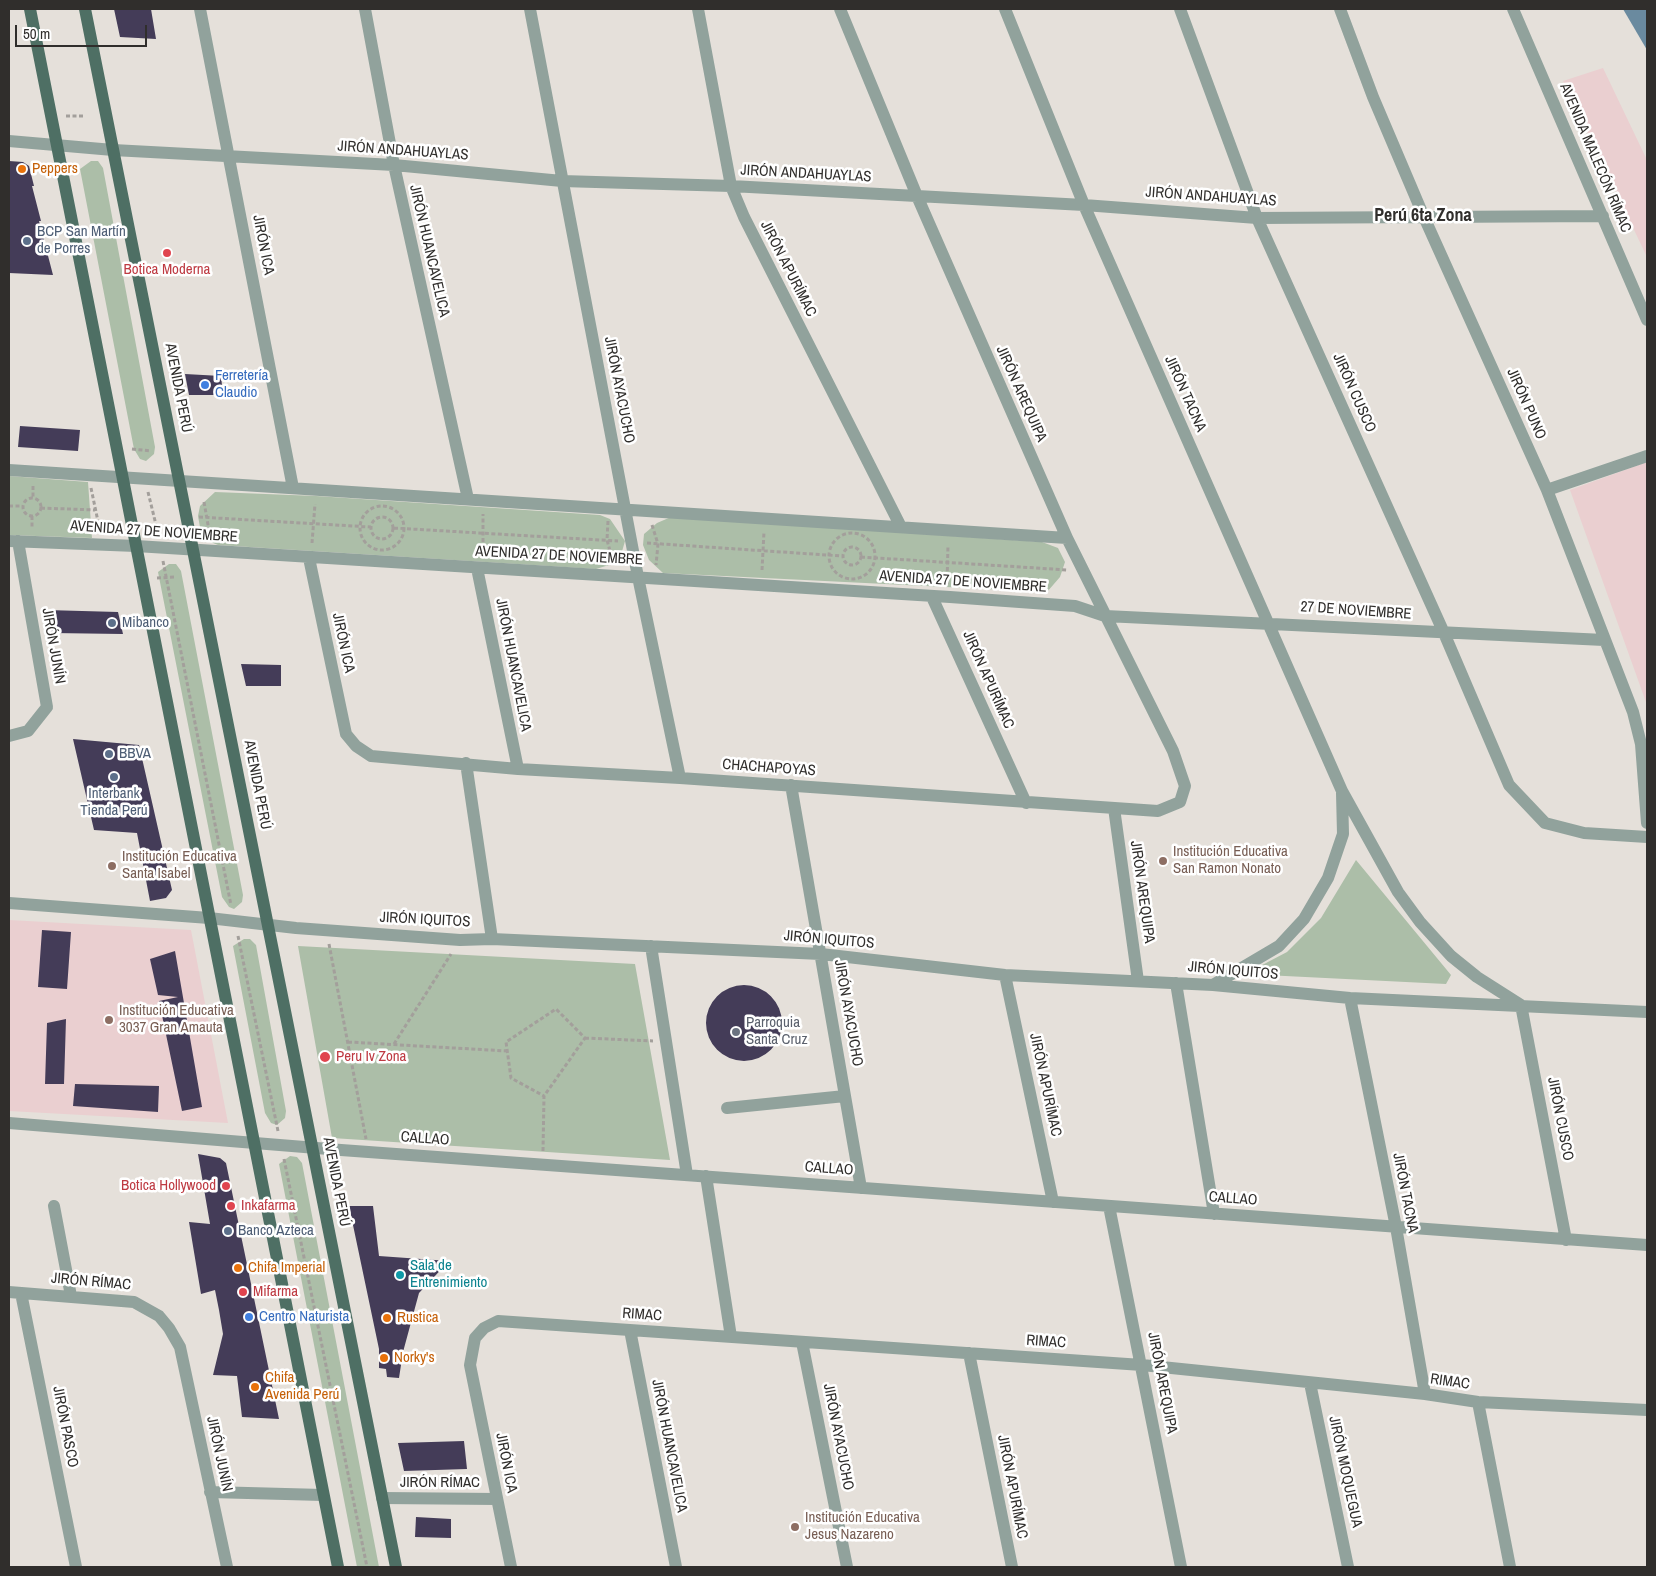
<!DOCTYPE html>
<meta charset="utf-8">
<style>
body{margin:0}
#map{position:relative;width:1656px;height:1576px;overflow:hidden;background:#e5e0da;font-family:"Archivo Narrow",sans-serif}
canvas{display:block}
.frame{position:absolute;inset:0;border:10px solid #302e2c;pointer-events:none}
.scale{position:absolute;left:15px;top:25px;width:132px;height:22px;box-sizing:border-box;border:2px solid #302e2c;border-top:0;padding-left:6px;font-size:15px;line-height:18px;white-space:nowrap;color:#302e2c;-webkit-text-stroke:4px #fff;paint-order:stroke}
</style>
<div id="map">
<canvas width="1656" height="1576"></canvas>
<div class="frame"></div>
<div class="scale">50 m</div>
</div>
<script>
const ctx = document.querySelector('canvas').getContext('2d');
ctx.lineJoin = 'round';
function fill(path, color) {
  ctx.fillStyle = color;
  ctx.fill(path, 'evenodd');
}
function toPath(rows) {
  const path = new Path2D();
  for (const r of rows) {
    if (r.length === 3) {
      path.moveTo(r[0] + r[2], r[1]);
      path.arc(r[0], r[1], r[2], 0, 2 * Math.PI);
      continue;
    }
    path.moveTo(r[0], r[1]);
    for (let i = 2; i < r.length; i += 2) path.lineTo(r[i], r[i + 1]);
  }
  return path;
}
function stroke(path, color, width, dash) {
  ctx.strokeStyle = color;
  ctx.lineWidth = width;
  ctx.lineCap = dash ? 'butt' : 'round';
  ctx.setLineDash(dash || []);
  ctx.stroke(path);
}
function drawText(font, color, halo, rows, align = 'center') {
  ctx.font = font + ' "Archivo Narrow",sans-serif';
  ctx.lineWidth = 5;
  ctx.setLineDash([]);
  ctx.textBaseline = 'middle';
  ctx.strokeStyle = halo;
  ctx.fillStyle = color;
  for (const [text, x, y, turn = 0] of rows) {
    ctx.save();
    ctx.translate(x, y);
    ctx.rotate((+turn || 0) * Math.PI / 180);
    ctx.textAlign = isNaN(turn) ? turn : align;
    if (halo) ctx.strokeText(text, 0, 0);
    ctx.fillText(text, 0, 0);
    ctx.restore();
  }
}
const education = toPath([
 [1603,68,1647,160,1646,255,1563,81],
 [1647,462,1647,705,1570,490],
 [9,920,191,930,228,1123,9,1111]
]);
const green = toPath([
 [91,161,98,161,103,168,155,447,154,454,146,461,140,459,134,449,80,169],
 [9,476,88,482,92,538,9,535],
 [215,492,316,496,600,515,610,519,625,541,621,555,609,565,596,569,218,545,208,541,201,533,198,516,200,506],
 [671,517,1042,542,1058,548,1065,562,1060,577,1047,592,663,573,649,560,643,545,644,534,657,523],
 [169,564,176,564,181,571,243,895,242,902,234,909,229,907,222,897,158,572],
 [1356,860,1451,975,1446,984,1245,974,1287,952,1321,918],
 [244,939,250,939,256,945,286,1111,285,1118,277,1125,271,1123,265,1113,233,946],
 [298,946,635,964,670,1160,332,1138],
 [290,1156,297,1157,302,1163,379,1567,357,1567,279,1164]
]);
const water = toPath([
 [1623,9,1647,9,1647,50]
]);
const building = toPath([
 [114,9,151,9,156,39,120,37],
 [9,161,23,162,29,166,34,186,32,186,41,221,39,221,53,275,9,273],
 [185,374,221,376,223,395,189,395],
 [20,426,80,430,78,451,18,447],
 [46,610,118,612,123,634,52,633],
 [241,664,281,665,281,686,246,686],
 [73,739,139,745,172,890,166,898,150,901,137,833,94,830],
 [42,930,71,932,67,989,38,987],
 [175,951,202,1107,182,1111,159,1001,178,997,158,995,150,959],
 [744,1023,38],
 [66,1019,64,1084,45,1084,47,1023],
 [75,1084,159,1086,158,1112,73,1106],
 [198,1154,220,1158,226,1163,279,1419,242,1417,237,1376,213,1375,223,1334,219,1310,215,1290,201,1294,189,1222,210,1224],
 [349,1206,373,1206,379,1256,449,1261,419,1293,403,1352,399,1378,387,1377,386,1369,379,1368,379,1349],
 [464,1441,467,1469,404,1471,398,1443],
 [416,1517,451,1519,451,1538,415,1537]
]);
const path = toPath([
 [66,116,83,116],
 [132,449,151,451],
 [33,486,33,497],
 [91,488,100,531],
 [148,492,158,533],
 [32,507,9],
 [204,502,210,536],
 [382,528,22],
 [9,506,22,506],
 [41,508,95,510],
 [32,516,32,528],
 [382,528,11],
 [199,517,371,527],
 [608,521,607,540,613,562],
 [652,525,658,544,656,565],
 [394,528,618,541],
 [852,556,23],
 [312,543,315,504],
 [647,543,842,556],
 [852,556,9],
 [483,555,483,514],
 [861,557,1068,570],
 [163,561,231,905],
 [762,570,764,532],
 [157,578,176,577],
 [947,584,948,545],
 [238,936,278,1131],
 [329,944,366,1139],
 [585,1038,653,1041],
 [348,1042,507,1051],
 [394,1044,451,954],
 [543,1151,544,1096,585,1038,556,1009,506,1042,511,1078,544,1096],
 [284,1159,367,1567]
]);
const minor = toPath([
 [200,9,293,488],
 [365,9,394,165,468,499],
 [530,9,638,577,680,778],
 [698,9,731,186,744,217,901,527],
 [1005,9,1084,205,1342,791,1398,892,1420,922,1451,956,1477,977,1521,1005,1566,1240],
 [1180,9,1257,218,1444,633,1509,785,1545,823,1584,833,1647,837],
 [1340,9,1373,97,1424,217,1547,490,1633,712,1641,744,1647,823],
 [1513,9,1647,320],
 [9,141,113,150,394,165,562,181,731,186,1084,205,1257,218,1603,216],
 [9,470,1067,538],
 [1547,490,1647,456],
 [9,541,136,546,950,597,1075,606,1105,616,1604,640],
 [309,558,346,734,356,746,371,756,518,769,680,778,1158,811,1180,802,1185,786,1173,751,1067,538,917,196,840,9],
 [477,568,518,769],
 [932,597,1026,803],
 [9,736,28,731,47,707,18,541],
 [466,763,492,939],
 [791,785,861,1188],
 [1114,808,1138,981],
 [9,903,209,918,296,928,460,940,492,939,821,954,1005,975,1213,985,1350,998,1647,1012],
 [651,946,687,1175],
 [1005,975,1053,1202],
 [1176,983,1214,1214],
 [1213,985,1279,946,1304,919,1328,878,1343,834,1342,793],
 [1350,998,1396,1227,1425,1394],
 [727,1108,845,1096],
 [9,1123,341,1150,1647,1245],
 [706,1176,731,1337],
 [54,1206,71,1296],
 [1109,1206,1181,1567],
 [9,1292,134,1302,159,1316,169,1328,180,1347,227,1567],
 [21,1293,76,1567],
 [630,1330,676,1567],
 [802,1342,847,1567],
 [969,1353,1012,1567],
 [1310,1383,1348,1567],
 [1478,1402,1510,1567],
 [210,1492,323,1495],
 [382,1498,497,1499],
 [511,1567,470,1365,475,1338,484,1328,498,1321,1142,1365,1425,1394,1478,1402,1647,1410]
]);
const major = toPath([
 [30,9,338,1567],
 [85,9,396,1567]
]);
const markers = [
 [22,169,5,"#e8710a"],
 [27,241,5,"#5c6f8a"],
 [167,253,5,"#e0444e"],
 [205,385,5,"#3f7fe0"],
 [112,623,5,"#5c6f8a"],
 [109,754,5,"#5c6f8a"],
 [114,777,5,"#5c6f8a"],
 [1163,861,5,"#8d6e63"],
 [112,866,5,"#8d6e63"],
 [109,1020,5,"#8d6e63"],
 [736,1032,5,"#6b7280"],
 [325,1057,6,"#e0444e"],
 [226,1186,5,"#e0444e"],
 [231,1206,5,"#e0444e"],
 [228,1231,5,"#5c6f8a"],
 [238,1268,5,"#e8710a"],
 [400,1275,5,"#0f9aa8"],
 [243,1292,5,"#e0444e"],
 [249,1317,5,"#3f7fe0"],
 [387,1318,5,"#e8710a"],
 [384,1358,5,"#e8710a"],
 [255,1387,5,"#e8710a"],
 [795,1527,5,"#8d6e63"]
];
const streetNames = [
 ["JIRÓN ANDAHUAYLAS",403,151,4],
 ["AVENIDA MALECÓN RÍMAC",1595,158,67],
 ["JIRÓN ANDAHUAYLAS",806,174,3],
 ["JIRÓN ANDAHUAYLAS",1211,197,4],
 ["JIRÓN ICA",263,245,79],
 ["JIRÓN HUANCAVELICA",429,251,77],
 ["JIRÓN APURÍMAC",788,269,63],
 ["AVENIDA PERÚ",178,388,79],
 ["JIRÓN AYACUCHO",619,390,79],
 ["JIRÓN CUSCO",1354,393,66],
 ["JIRÓN AREQUIPA",1021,394,66],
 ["JIRÓN TACNA",1185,394,66],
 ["JIRÓN PUNO",1526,404,66],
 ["AVENIDA 27 DE NOVIEMBRE",154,532,4],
 ["AVENIDA 27 DE NOVIEMBRE",559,556,3],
 ["AVENIDA 27 DE NOVIEMBRE",963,582,4],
 ["27 DE NOVIEMBRE",1356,611,4],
 ["JIRÓN ICA",343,643,78],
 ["JIRÓN JUNÍN",53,646,80],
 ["JIRÓN HUANCAVELICA",513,665,79],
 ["JIRÓN APURÍMAC",988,680,66],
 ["CHACHAPOYAS",769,768,4],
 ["AVENIDA PERÚ",257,785,79],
 ["JIRÓN AREQUIPA",1142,892,82],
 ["JIRÓN IQUITOS",425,920,3],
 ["JIRÓN IQUITOS",829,940,5],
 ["JIRÓN IQUITOS",1233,971,5],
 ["JIRÓN AYACUCHO",848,1013,80],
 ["JIRÓN APURÍMAC",1045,1085,78],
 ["JIRÓN CUSCO",1560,1119,79],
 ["CALLAO",425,1139,4],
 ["CALLAO",829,1169,4],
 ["AVENIDA PERÚ",336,1182,79],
 ["JIRÓN TACNA",1405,1193,79],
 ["CALLAO",1233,1199,4],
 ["JIRÓN RÍMAC",91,1282,5],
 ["RIMAC",642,1315,4],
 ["RIMAC",1046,1342,4],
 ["RIMAC",1450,1382,8],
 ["JIRÓN AREQUIPA",1162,1383,79],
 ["JIRÓN PASCO",65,1427,79],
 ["JIRÓN AYACUCHO",838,1437,79],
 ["JIRÓN HUANCAVELICA",669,1446,79],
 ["JIRÓN JUNÍN",219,1454,78],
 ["JIRÓN ICA",506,1463,79],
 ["JIRÓN MOQUEGUA",1345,1472,78],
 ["JIRÓN RÍMAC",440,1483],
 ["JIRÓN APURÍMAC",1012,1487,79]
];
const foodNames = [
 ["Peppers",32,169],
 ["Chifa Imperial",248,1268],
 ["Rustica",397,1318],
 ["Norky's",394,1358],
 ["Chifa",265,1378],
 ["Avenida Perú",265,1395]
];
const serviceNames = [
 ["BCP San Martín",37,232],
 ["de Porres",37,249],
 ["Mibanco",122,623],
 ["BBVA",119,754],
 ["Interbank",114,794,"center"],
 ["Tienda Perú",114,811,"center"],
 ["Banco Azteca",238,1231]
];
const healthNames = [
 ["Botica Moderna",167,270,"center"],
 ["Peru Iv Zona",336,1057],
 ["Botica Hollywood",216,1186,"right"],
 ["Inkafarma",241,1206],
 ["Mifarma",253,1292]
];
const shopNames = [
 ["Ferretería",215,376],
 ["Claudio",215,393],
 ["Centro Naturista",259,1317]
];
const educationNames = [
 ["Institución Educativa",1173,852],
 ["San Ramon Nonato",1173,869],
 ["Institución Educativa",122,857],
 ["Santa Isabel",122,874],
 ["Institución Educativa",119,1011],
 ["3037 Gran Amauta",119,1028],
 ["Institución Educativa",805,1518],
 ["Jesus Nazareno",805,1535]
];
const worshipNames = [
 ["Parroquia",746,1023],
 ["Santa Cruz",746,1040]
];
const cultureNames = [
 ["Sala de",410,1266],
 ["Entrenimiento",410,1283]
];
const quarterNames = [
 ["Perú 6ta Zona",1423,216]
];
fill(education, '#eacfd0');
fill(green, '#acbea8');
fill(water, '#6a8a9f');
fill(building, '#443c58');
stroke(path, '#a39f9b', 3, [4, 2.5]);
stroke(minor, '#91a29c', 12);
stroke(major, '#4e6f64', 12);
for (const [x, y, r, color] of markers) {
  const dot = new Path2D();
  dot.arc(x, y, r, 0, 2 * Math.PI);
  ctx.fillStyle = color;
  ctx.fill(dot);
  stroke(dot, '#fff', 2);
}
drawText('15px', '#302e2c', '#fff', streetNames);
drawText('15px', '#c56008', '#fff', foodNames, 'left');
drawText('15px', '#4e5e75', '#fff', serviceNames, 'left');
drawText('15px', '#be3a42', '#fff', healthNames, 'left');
drawText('15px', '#366cbe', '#fff', shopNames, 'left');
drawText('15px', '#785e54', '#fff', educationNames, 'left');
drawText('15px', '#5b616d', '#fff', worshipNames, 'left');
drawText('15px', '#0d838f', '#fff', cultureNames, 'left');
drawText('bold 18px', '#302e2c', '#fff', quarterNames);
</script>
